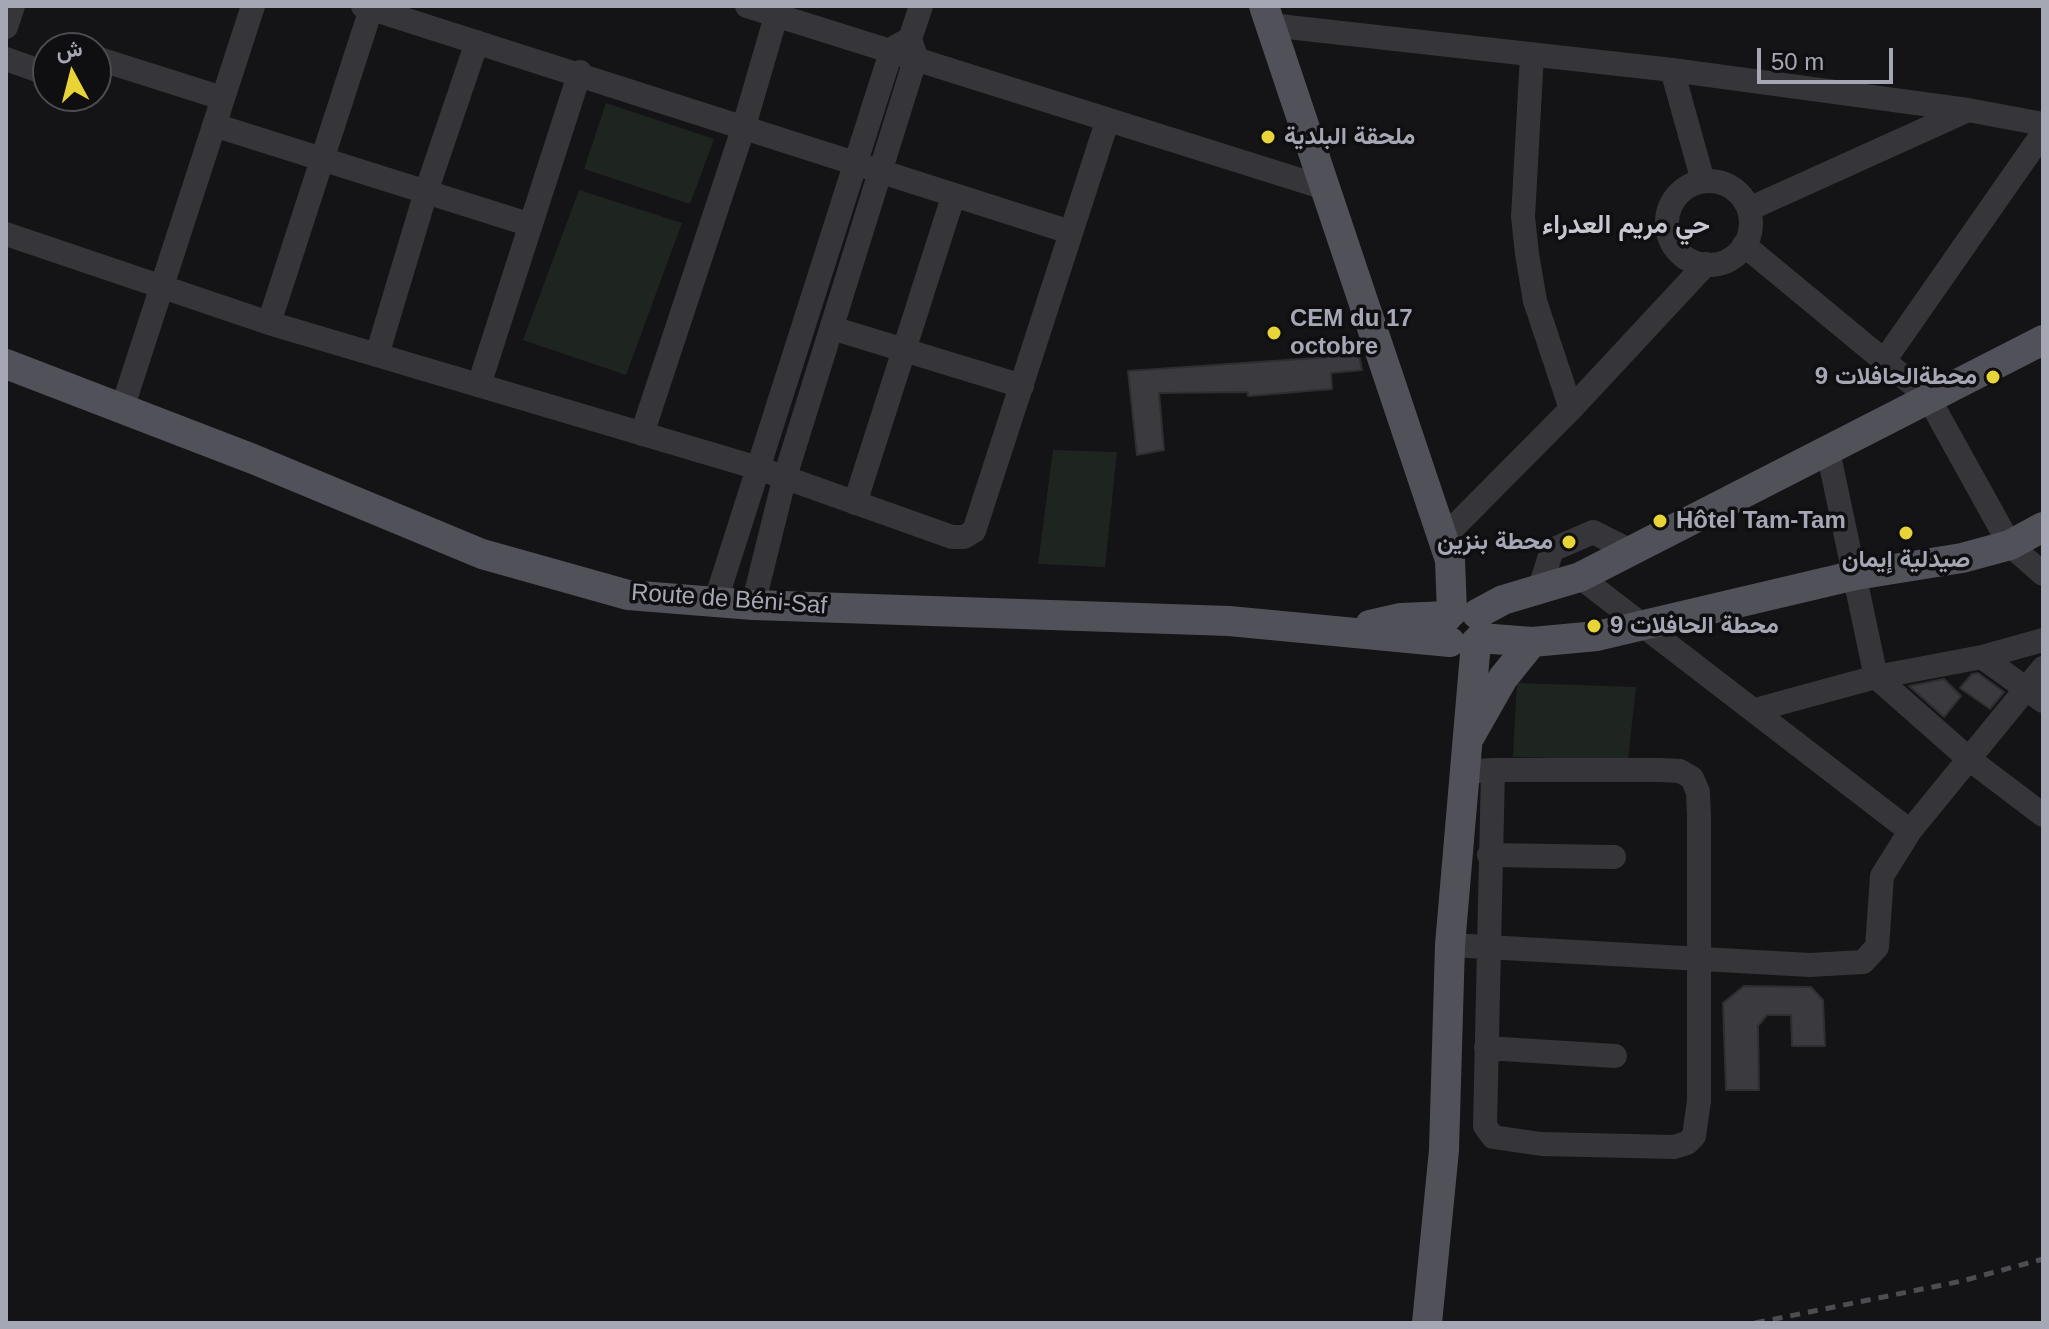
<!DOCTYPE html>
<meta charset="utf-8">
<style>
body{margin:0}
#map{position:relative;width:2049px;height:1329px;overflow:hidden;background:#141315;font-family:Arial,Vazirmatn,sans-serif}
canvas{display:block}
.frame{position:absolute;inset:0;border:8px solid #a6a7b5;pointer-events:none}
.north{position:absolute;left:32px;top:32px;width:80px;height:80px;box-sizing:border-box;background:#0f0e10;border:2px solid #4b4b52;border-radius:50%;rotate:353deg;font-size:22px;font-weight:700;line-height:32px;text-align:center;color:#a6a7b5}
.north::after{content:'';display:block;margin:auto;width:28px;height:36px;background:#e9d437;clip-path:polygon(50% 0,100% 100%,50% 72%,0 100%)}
.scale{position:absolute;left:1757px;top:48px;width:136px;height:36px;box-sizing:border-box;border:4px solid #a6a7b5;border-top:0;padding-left:10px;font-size:24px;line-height:28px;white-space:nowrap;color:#a6a7b5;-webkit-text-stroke:6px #0f0e10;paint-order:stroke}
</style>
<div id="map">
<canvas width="2049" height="1329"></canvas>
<div class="frame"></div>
<div class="north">ش</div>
<div class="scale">50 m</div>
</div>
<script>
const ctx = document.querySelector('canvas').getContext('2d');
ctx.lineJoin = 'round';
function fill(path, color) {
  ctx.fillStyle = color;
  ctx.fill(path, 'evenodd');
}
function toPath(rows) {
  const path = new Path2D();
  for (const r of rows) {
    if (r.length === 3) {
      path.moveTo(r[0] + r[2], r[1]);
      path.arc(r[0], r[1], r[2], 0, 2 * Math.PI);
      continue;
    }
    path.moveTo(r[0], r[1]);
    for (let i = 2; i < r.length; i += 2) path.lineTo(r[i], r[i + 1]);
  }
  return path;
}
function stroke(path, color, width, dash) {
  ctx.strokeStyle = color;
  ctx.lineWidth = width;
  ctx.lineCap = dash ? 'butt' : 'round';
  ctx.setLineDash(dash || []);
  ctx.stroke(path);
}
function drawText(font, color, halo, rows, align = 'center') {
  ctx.font = font + ' Arial,Vazirmatn,sans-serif';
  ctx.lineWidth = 7;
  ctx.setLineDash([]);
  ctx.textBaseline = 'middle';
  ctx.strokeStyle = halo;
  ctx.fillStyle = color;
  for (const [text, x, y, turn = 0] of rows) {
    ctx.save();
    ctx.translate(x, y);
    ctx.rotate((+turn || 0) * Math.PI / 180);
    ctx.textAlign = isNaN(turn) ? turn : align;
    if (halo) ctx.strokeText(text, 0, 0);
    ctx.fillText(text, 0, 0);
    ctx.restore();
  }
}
const green = toPath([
 [606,103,714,139,690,204,584,169],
 [579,190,682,223,626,375,523,340],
 [1053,450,1117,452,1105,567,1038,564],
 [1517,683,1636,687,1628,760,1513,757]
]);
const building = toPath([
 [1359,355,1362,370,1331,373,1332,389,1248,396,1248,392,1159,393,1164,450,1137,455,1128,371,1359,355],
 [1978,673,2004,692,1990,709,1960,688,1972,674,1978,673],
 [1944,679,1961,696,1944,717,1909,686,1944,679],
 [1744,986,1811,987,1823,1000,1825,1046,1792,1046,1791,1015,1767,1015,1758,1026,1759,1090,1726,1090,1723,1003,1744,986]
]);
const minor = toPath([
 [363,6,1070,232],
 [747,6,1325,188],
 [1270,25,1672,70,1968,110,2043,124],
 [6,27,13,6],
 [1532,55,1523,217,1527,254,1535,301,1571,409],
 [96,58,222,98],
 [6,59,48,74],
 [1672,70,1703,181],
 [214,125,531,225],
 [1709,223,42],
 [1749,209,1968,110],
 [6,234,269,323,758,468,952,537,964,537,974,531,1107,122],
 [1744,245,1928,397,2010,545,2043,574],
 [269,323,371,9],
 [832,328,1022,386],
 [377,355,426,192,477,42],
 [1884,361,2043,133],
 [479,385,580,72],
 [122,409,253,6],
 [642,434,744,126,779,6],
 [1828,451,1876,677,1969,759,2043,815],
 [855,503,953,197],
 [1443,538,1571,409,1706,264],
 [1580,577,1910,831,2043,668],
 [1539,590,1552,550,1593,532,1631,551],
 [715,603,892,49,906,41],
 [753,605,784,480,916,57,910,39,921,6],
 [1982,657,2043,701],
 [1755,710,1876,677,1982,657,2043,640],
 [1463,772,1493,770,1662,770,1680,771,1692,778,1698,792,1699,816,1699,1101,1694,1136,1687,1143,1674,1147,1541,1144,1493,1137,1485,1126,1493,770],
 [1489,855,1614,857],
 [1450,945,1810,965,1863,962,1877,947,1882,876,1910,831],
 [1486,1048,1615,1056]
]);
const major = toPath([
 [1264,6,1450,560,1452,612],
 [6,364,253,459,482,554,628,595,753,605,1229,621,1450,642],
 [1477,614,1503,600,1580,577,2043,340],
 [1370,625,1401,618,1448,616],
 [1480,638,1532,642,1597,636,1856,575,1962,558,2010,545,2043,527],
 [1470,736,1503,678,1532,642],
 [1427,1323,1444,1150,1450,945,1476,642]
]);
const rail = toPath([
 [1755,1323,1962,1281,2043,1259]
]);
const markers = [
 [1268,137,8,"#e9d437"],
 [1274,333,8,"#e9d437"],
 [1993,377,8,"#e9d437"],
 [1660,521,8,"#e9d437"],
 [1906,533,8,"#e9d437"],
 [1569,542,8,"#e9d437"],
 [1594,626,8,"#e9d437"]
];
const poiNames = [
 ["ملحقة البلدية",1284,137],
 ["CEM du 17",1290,319],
 ["octobre",1290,347],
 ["محطةالحافلات 9",1977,377,"right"],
 ["Hôtel Tam-Tam",1676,521],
 ["محطة بنزين",1553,542,"right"],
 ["صيدلية إيمان",1906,560,"center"],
 ["محطة الحافلات 9",1610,626]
];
const streetNames = [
 ["Route de Béni-Saf",729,600,4]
];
const neighbourhoodNames = [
 ["حي مريم العدراء",1626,226]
];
fill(green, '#1e2520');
fill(building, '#3b3b3f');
stroke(building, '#2e2d31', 2);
stroke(minor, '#35353a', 24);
stroke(major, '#515159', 30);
stroke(rail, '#4c4c53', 5, [10, 8]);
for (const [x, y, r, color] of markers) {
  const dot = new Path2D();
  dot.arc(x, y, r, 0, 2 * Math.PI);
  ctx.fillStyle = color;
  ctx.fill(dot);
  stroke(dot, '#0f0e10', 3);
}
drawText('bold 24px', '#a6a7b5', '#0f0e10', poiNames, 'left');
drawText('24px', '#a6a7b5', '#0f0e10', streetNames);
drawText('bold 26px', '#c6c7d1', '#0f0e10', neighbourhoodNames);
</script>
